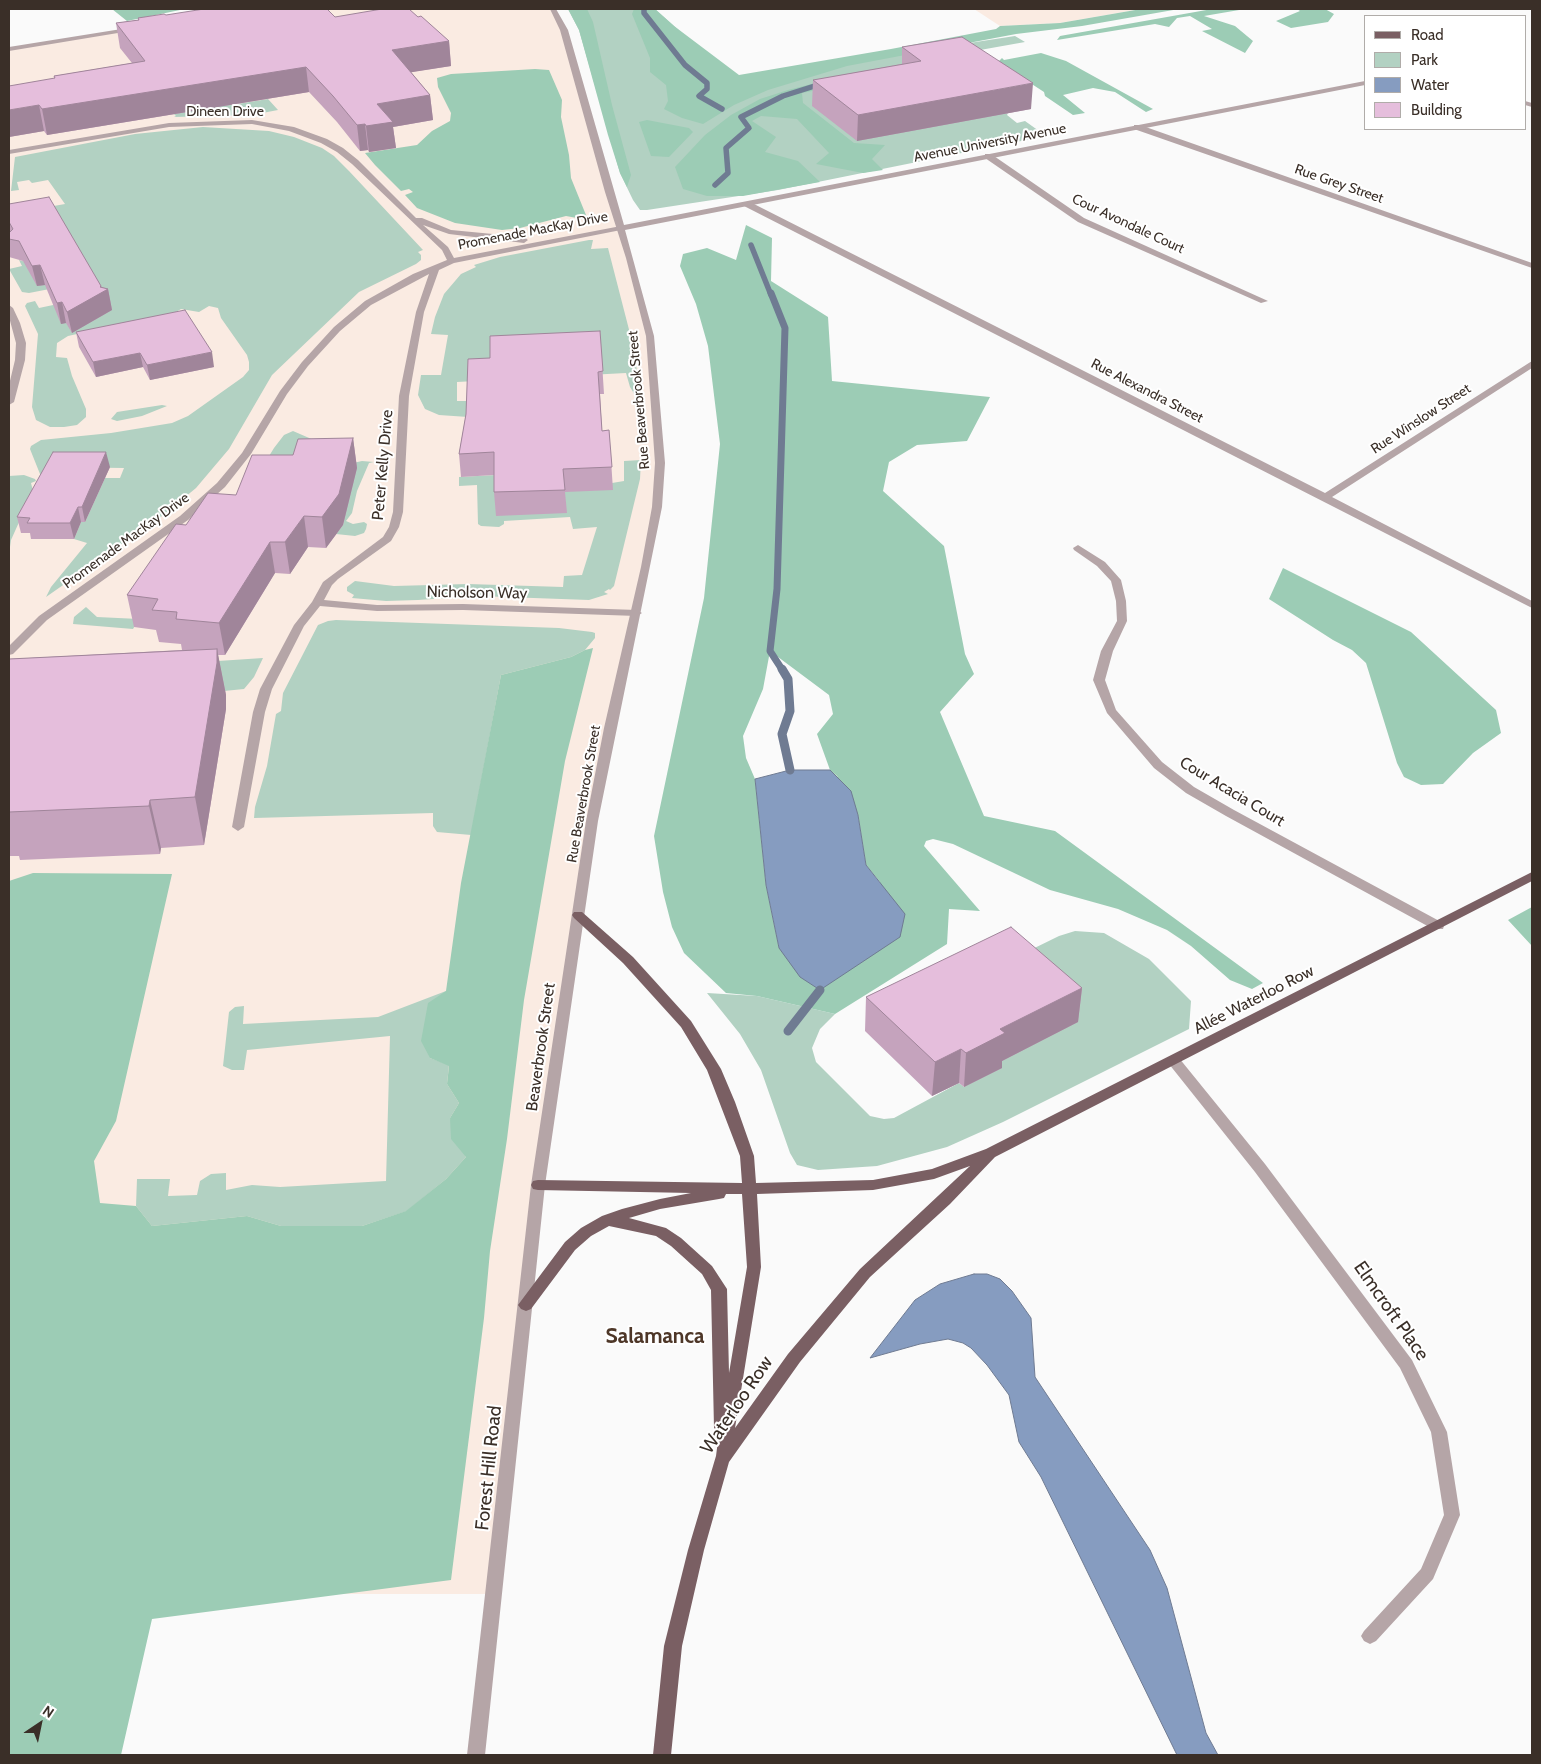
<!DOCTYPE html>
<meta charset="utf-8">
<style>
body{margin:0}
#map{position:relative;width:1541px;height:1764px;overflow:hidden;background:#fafafa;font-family:Cabin,sans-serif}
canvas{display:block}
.frame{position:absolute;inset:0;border:10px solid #3a2f28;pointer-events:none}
.legend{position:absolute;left:1364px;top:15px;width:162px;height:115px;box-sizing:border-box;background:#fff;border:1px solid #b0aca9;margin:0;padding:6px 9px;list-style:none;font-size:15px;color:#3a2f28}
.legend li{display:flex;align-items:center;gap:10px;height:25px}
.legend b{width:25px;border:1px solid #b0aca9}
.north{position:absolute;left:15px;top:1699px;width:50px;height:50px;-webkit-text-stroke:4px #fff;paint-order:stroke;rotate:34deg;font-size:14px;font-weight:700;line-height:20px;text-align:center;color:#3a2f28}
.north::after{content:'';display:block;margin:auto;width:18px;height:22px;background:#3a2f28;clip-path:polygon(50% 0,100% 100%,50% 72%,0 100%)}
</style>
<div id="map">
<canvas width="1541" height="1764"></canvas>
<div class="frame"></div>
<ul class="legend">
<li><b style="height:6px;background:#7a5f63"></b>Road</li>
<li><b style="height:14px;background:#b2d1c2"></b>Park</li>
<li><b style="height:14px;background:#869cc0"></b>Water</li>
<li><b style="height:14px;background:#e5bedc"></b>Building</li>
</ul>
<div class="north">N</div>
</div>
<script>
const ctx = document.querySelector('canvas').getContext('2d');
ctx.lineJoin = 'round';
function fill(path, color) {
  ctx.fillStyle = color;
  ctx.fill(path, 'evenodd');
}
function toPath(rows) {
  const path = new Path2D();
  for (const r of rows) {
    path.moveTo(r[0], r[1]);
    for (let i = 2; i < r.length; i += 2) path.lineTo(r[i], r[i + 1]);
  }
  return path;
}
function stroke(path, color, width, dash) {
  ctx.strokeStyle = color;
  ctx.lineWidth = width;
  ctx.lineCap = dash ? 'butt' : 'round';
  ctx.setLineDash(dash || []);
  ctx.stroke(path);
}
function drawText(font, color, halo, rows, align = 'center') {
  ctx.font = font + ' Cabin,sans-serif';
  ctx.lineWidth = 4;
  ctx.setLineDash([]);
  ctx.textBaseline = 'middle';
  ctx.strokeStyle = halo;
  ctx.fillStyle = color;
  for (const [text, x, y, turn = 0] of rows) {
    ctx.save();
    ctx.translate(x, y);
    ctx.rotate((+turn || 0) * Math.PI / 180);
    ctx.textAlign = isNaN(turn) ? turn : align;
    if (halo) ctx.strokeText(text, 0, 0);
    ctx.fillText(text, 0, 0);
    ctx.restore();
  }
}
const built = toPath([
 [263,9,553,9,564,30,650,336,657,420,657,507,580,894,495,1594,128,1594,9,1755,9,49],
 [974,9,1141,9,1060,23,1000,26]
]);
const green = toPath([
 [568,9,655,9,734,79,1015,36,1025,42,952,55,1000,114,1008,113,1007,115,1017,123,1025,121,1046,136,778,190,647,210,640,210,633,200,620,173,579,30],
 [268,99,278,110,252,115,174,117,176,116,174,114,229,103,231,105],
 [203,127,269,131,294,137,322,148,334,156,349,171,423,250,418,252,421,255,421,260,416,264,359,292,272,375,229,449,196,488,162,516,46,597,51,587,87,543,74,539,81,522,85,522,105,478,120,478,124,468,47,467,43,474,40,474,30,449,31,446,41,440,111,433,172,423,188,416,243,377,249,370,249,362,247,355,221,318,218,308,209,306,199,312,181,309,176,312,68,336,57,343,56,357,67,358,72,376,86,409,86,417,77,425,64,427,50,427,36,420,32,407,38,334,25,306,27,303,35,301,39,308,72,301,48,207,65,204,48,180,32,183,29,180,17,182,19,190,11,191,15,157,135,134],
 [589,240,593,240,591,249,608,248,634,349,640,395,635,395,630,387,626,373,457,382,457,401,471,401,468,417,439,415,425,409,418,395,421,375,441,375,448,335,431,334,435,317,444,294,461,274,476,267,474,265,500,257],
 [19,260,26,262,57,283,60,287,29,293,22,292,9,269,22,266],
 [162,405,167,406,142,416,117,421,111,419,117,412],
 [293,431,323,444,263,474,266,461,274,448,284,435],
 [641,460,640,479,614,586,610,590,609,589,604,592,608,594,589,600,478,596,418,600,386,601,352,598,354,595,347,591,347,587,355,581,394,586,468,584,563,587,564,576,582,575,597,527,573,529,570,517,504,521,504,524,499,527,481,526,478,524,477,485,459,486,459,477,496,475,612,483,624,481,624,461],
 [362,461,374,462,369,463,357,491,352,513,346,521,353,524,364,522,367,524,366,529,364,533,355,536,336,534,343,525,353,463],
 [24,475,35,479,36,481,31,483,33,491,11,540,9,554,9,476],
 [86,607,97,617,139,619,133,629,73,624,74,617],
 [336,620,559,628,592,632,595,633,595,638,585,650,571,657,501,675,471,835,437,832,433,826,433,813,254,818,255,807,267,766,276,714,281,711,283,693,318,625,328,621],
 [263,658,254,677,244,689,214,692,218,661],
 [1075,931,1104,933,1149,959,1191,1001,1189,1029,1003,1122,947,1147,877,1166,818,1170,797,1165,790,1153,761,1070,740,1034,707,993,757,996,835,1014,820,1029,812,1048,816,1062,870,1116,884,1119,894,1118,959,1083,964,1087,1008,961,1059,936],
 [446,991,430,1058,449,1065,447,1084,459,1103,450,1118,466,1157,446,1179,407,1211,362,1226,281,1226,247,1216,152,1226,136,1206,137,1179,170,1179,168,1196,197,1195,200,1181,211,1174,226,1173,226,1190,252,1185,280,1187,386,1181,390,1036,247,1050,244,1070,232,1070,223,1066,229,1012,235,1007,244,1006,243,1024,378,1017]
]);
const forest = toPath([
 [112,9,179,9,180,10,127,21],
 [568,9,587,9,593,22,612,105,631,175,627,187,620,173,608,135,579,30],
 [634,9,655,9,674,26,739,75,891,49,996,29,1000,26,1060,23,1141,9,1179,9,1082,26,1016,34,847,66,768,90,734,105,703,124,682,118,664,109,668,101,666,85,650,72,650,58,632,14],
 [1212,9,1245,9,1204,16,1235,26,1253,41,1245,53,1202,31,1212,29,1190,16,1177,18,1169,27,1155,24,1057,40,1060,36],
 [1297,9,1325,9,1334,14,1328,22,1291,28,1276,21,1300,11],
 [1041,53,1066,61,1153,109,1146,112,1115,92,1093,88,1063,95,1085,113,1073,115,1045,96,1044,92,998,62,1002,58,1004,60],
 [535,69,549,70,562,100,561,117,569,155,571,178,588,220,566,216,520,228,502,230,455,223,417,208,405,195,413,192,409,189,401,191,375,165,365,153,417,145,432,131,450,121,451,113,438,87,437,78,451,74],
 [863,71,817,90,802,93,803,103,854,143,885,145,872,159,883,170,863,173,816,164,829,153,797,119,761,116,752,121,776,137,765,152,798,161,820,182,743,196,707,196,683,189,675,167,705,135,731,115,760,99,788,90],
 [647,120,689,128,693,132,669,157,651,156,639,122],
 [746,225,772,238,771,281,828,317,832,381,990,397,967,441,917,445,889,462,883,491,944,546,965,654,974,674,940,712,984,816,1055,831,1263,983,1252,989,1230,980,1191,946,1167,930,1118,909,1050,890,953,844,933,839,926,841,924,846,980,911,949,909,947,944,835,1014,757,996,726,993,684,953,672,927,663,892,654,836,704,598,720,444,708,346,696,304,680,266,683,254,707,248,736,260],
 [770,651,829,695,833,714,817,734,830,770,837,776,858,815,866,865,880,882,779,948,766,885,755,779,746,758,743,736,763,689],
 [1283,568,1411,632,1496,710,1501,733,1473,753,1443,784,1421,785,1404,777,1397,763,1366,663,1352,650,1333,640,1269,599],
 [593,648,565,761,524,1000,507,1139,490,1251,484,1318,451,1580,152,1619,121,1755,9,1755,9,881,33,873,172,874,116,1121,94,1161,100,1203,136,1206,152,1226,247,1216,281,1226,362,1226,406,1211,446,1179,466,1157,451,1139,450,1118,459,1103,447,1084,449,1066,430,1058,421,1041,428,1003,446,991,461,883,501,675,571,657,585,650],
 [1532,907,1532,946,1508,920]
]);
const water = toPath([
 [790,770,830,770,851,791,858,815,866,865,905,914,900,937,820,990,800,977,779,948,766,885,755,779,790,770],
 [974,1274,987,1274,1000,1279,1012,1291,1031,1318,1035,1377,1150,1550,1167,1588,1206,1733,1218,1755,1177,1755,1041,1477,1019,1442,1009,1395,987,1365,971,1348,963,1343,948,1339,920,1344,870,1358,915,1300,940,1284,974,1274]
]);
const streamFar2 = toPath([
 [644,9,644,13,685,65,707,83,707,89,699,96,722,109],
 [715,185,728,173,726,148,749,128,741,117,783,96,824,83],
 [751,245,771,295]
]);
const streamFar1 = toPath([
 [771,293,785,328,777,589,770,651,783,671]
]);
const stream = toPath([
 [782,669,788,679,790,711,782,734,790,770],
 [788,1031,820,990]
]);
const minor = toPath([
 [134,27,138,29,136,30,9,51,9,47,134,27],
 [1525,101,1532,103,1532,107,1525,105,1525,101],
 [252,120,294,127,327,139,343,148,358,160,416,218,422,218,451,230,524,237,528,240,524,243,449,234,423,225,448,247,454,258,621,226,625,228,621,230,454,263,439,270,424,312,409,396,403,512,399,527,391,541,338,579,332,585,324,600,377,605,463,604,637,610,642,613,637,616,463,610,377,611,320,606,304,626,272,689,265,712,244,827,238,831,232,827,253,712,260,689,294,625,312,602,323,582,383,537,389,527,393,512,399,396,416,312,429,274,371,305,340,331,308,366,287,394,251,454,225,487,188,520,47,620,13,654,9,655,9,646,39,616,180,516,217,483,242,453,280,391,302,362,334,327,365,301,413,274,447,260,442,250,352,164,337,152,321,143,289,131,252,124,169,127,9,154,9,150,169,123,252,120],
 [1134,125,1140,125,1532,263,1532,268,1134,129,1134,125],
 [985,154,991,154,1084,218,1268,301,1261,303,1078,222,985,158,985,154],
 [744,202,750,202,1325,493,1532,361,1532,368,1332,497,1532,601,1532,608,744,206,744,202],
 [9,305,13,308,20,323,26,343,25,360,14,402,9,405,9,385,15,360,16,343,9,317,9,305],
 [1078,545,1105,562,1121,580,1126,601,1127,621,1113,651,1105,680,1116,710,1162,762,1194,787,1234,810,1443,923,1444,926,1443,929,1433,929,1226,816,1186,793,1154,768,1107,713,1093,680,1101,651,1117,621,1116,601,1111,581,1097,566,1074,550,1073,548,1078,545],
 [1174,1056,1179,1058,1265,1164,1412,1360,1447,1432,1460,1515,1433,1579,1376,1641,1370,1644,1364,1641,1361,1636,1364,1631,1421,1569,1444,1515,1431,1432,1400,1368,1255,1172,1169,1064,1167,1061,1169,1058,1174,1056]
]);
const tertiary = toPath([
 [550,9,556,9,568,30,624,225,1365,81,1365,85,625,230,654,336,665,463,662,507,598,821,545,1185,485,1755,467,1755,531,1185,586,821,604,728,641,567,652,507,655,463,646,336,626,258,605,192,560,30,550,9]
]);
const primary = toPath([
 [1532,872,1532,881,995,1157,950,1204,870,1277,800,1362,729,1462,704,1550,682,1646,671,1755,653,1755,664,1646,688,1550,716,1456,719,1433,714,1428,711,1290,702,1274,671,1246,656,1236,609,1226,591,1236,575,1250,531,1309,526,1311,521,1309,518,1305,565,1242,581,1228,602,1216,622,1209,660,1199,691,1193,538,1190,533,1189,531,1185,533,1181,538,1180,742,1183,740,1156,707,1070,681,1027,623,963,574,918,572,915,574,912,582,912,633,957,691,1021,721,1069,735,1102,754,1156,756,1183,873,1180,932,1169,986,1149,1532,872],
 [970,1166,860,1269,788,1354,735,1428,761,1267,757,1194,873,1190,934,1179,970,1166],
 [726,1194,742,1194,747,1267,729,1373,727,1289,712,1266,681,1238,666,1228,629,1218,660,1209,719,1199,724,1198,726,1194]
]);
const wall = toPath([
 [166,15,335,17,418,17,449,41,451,66,411,72,430,95,433,120,393,127,396,148,369,152,368,150,360,151,337,122,309,92,47,135,44,131,9,137,54,78,54,76,132,63,120,48,116,23,138,20,138,18],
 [902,47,1031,109,857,141,812,106,813,80,902,64],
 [9,204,102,287,108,289,112,310,72,333,66,323,61,324,45,285,37,286,23,261,9,257],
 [600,331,604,394,600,394,602,431,609,430,613,490,565,492,567,513,496,516,494,492,494,475,461,477,459,454,466,414,490,358],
 [76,332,214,367,150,380,143,367,96,377,79,347],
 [353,438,357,468,343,525,326,548,308,547,290,574,275,573,225,655,218,655,226,695,226,709,204,845,161,848,160,854,20,860,19,856,9,856,9,659,182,650,181,644,159,642,156,630,134,627,127,595,186,525,236,495,293,455],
 [110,467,85,522,81,522,74,539,31,539,30,533,21,533,17,517],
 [1082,988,1078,1022,1002,1061,1002,1068,964,1087,959,1083,932,1096,865,1031,866,997]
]);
const shadedWall = toPath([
 [449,41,451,66,394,75,392,50],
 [306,67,309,92,47,135,42,109],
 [1033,83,1031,109,857,141,858,115],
 [430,95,433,120,393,127,396,148,369,152,366,126,377,104],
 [39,105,44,131,9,137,9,110],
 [365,124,368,150,360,151,357,125],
 [40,265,45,285,37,286,32,266],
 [101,286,103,292,108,289,112,310,72,333,67,312],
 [62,302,66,323,61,324,57,303],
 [212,352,214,367,150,380,147,365],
 [140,353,143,367,96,377,93,362],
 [353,438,357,468,343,525,326,548,322,517],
 [106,452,110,467,85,522,82,507],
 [78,507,81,522,74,539,70,523],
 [304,516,308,547,290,574,285,542],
 [270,542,275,573,225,655,219,623],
 [217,649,226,695,226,709,204,845,195,797],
 [150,800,161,848,160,854,149,806],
 [1082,988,1078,1022,1002,1061,1002,1068,964,1087,966,1053,1000,1029],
 [961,1049,959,1083,932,1096,935,1062]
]);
const building = toPath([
 [204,9,327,9,335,17,382,9,409,9,418,17,421,16,449,41,392,50,430,95,377,104,393,122,366,126,365,124,357,125,333,96,306,67,42,109,39,105,9,110,9,86,55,78,54,76,145,61,116,23,139,20,138,18,164,14,166,15,204,9],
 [962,37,1033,83,858,115,813,80,921,61,902,47,962,37],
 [49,197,101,286,100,287,108,289,67,312,62,302,57,303,40,265,32,266,19,241,9,239,9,233,13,229,9,222,9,204,49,197],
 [185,310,212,352,147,365,140,353,93,362,76,332,185,310],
 [600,331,603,371,598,372,602,431,609,430,612,467,563,469,565,490,494,492,494,452,459,454,466,414,468,359,490,358,490,336,600,331],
 [353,438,339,494,322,517,304,516,285,542,270,542,219,623,176,619,177,612,152,610,158,599,127,595,176,524,186,525,208,493,236,495,252,455,293,455,298,439,353,438],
 [53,452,106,452,82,507,78,507,70,523,27,523,30,518,17,517,53,452],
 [217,649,217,663,195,797,150,800,149,806,9,812,9,659,217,649],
 [1011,927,1082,988,1000,1029,1005,1033,966,1053,961,1049,935,1062,866,997,1011,927]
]);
const farStreetnames = [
 ["Dineen Drive",225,112],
 ["Avenue University Avenue",990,143,-11],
 ["Rue Grey Street",1339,184,19],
 ["Cour Avondale Court",1128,224,25],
 ["Promenade MacKay Drive",533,231,-11],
 ["Rue Alexandra Street",1147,391,27],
 ["Rue Beaverbrook Street",639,400,-95],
 ["Rue Winslow Street",1421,419,-33],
 ["Promenade MacKay Drive",126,541,-36],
 ["Rue Beaverbrook Street",584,794,-80]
];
const streetNames = [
 ["Peter Kelly Drive",383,465,-85],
 ["Nicholson Way",477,593,1],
 ["Cour Acacia Court",1232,792,31],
 ["Allée Waterloo Row",1254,1000,-27],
 ["Beaverbrook Street",541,1047,-82]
];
const nearStreetnames = [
 ["Elmcroft Place",1391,1311,55],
 ["Waterloo Row",737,1405,-56],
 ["Forest Hill Road",489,1468,-84]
];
const nearNeighbourhoodnames = [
 ["Salamanca",655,1337]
];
fill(built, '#faebe2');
fill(green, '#b2d1c2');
fill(forest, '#9cccb5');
fill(water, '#869cc0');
stroke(water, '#6f7b92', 1);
stroke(streamFar2, '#6f7b92', 5.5);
stroke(streamFar1, '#6f7b92', 7);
stroke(stream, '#6f7b92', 9);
fill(minor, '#b5a5a7');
fill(tertiary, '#b5a5a7');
fill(primary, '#7a5f63');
fill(wall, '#c5a3bd');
fill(shadedWall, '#a0859a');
fill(building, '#e5bedc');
stroke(building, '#a0859a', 1);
drawText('14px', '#3a2f28', '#fff', farStreetnames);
drawText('16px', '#3a2f28', '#fff', streetNames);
drawText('19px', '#3a2f28', '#fff', nearStreetnames);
drawText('bold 21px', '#4e3728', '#fff', nearNeighbourhoodnames);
</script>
